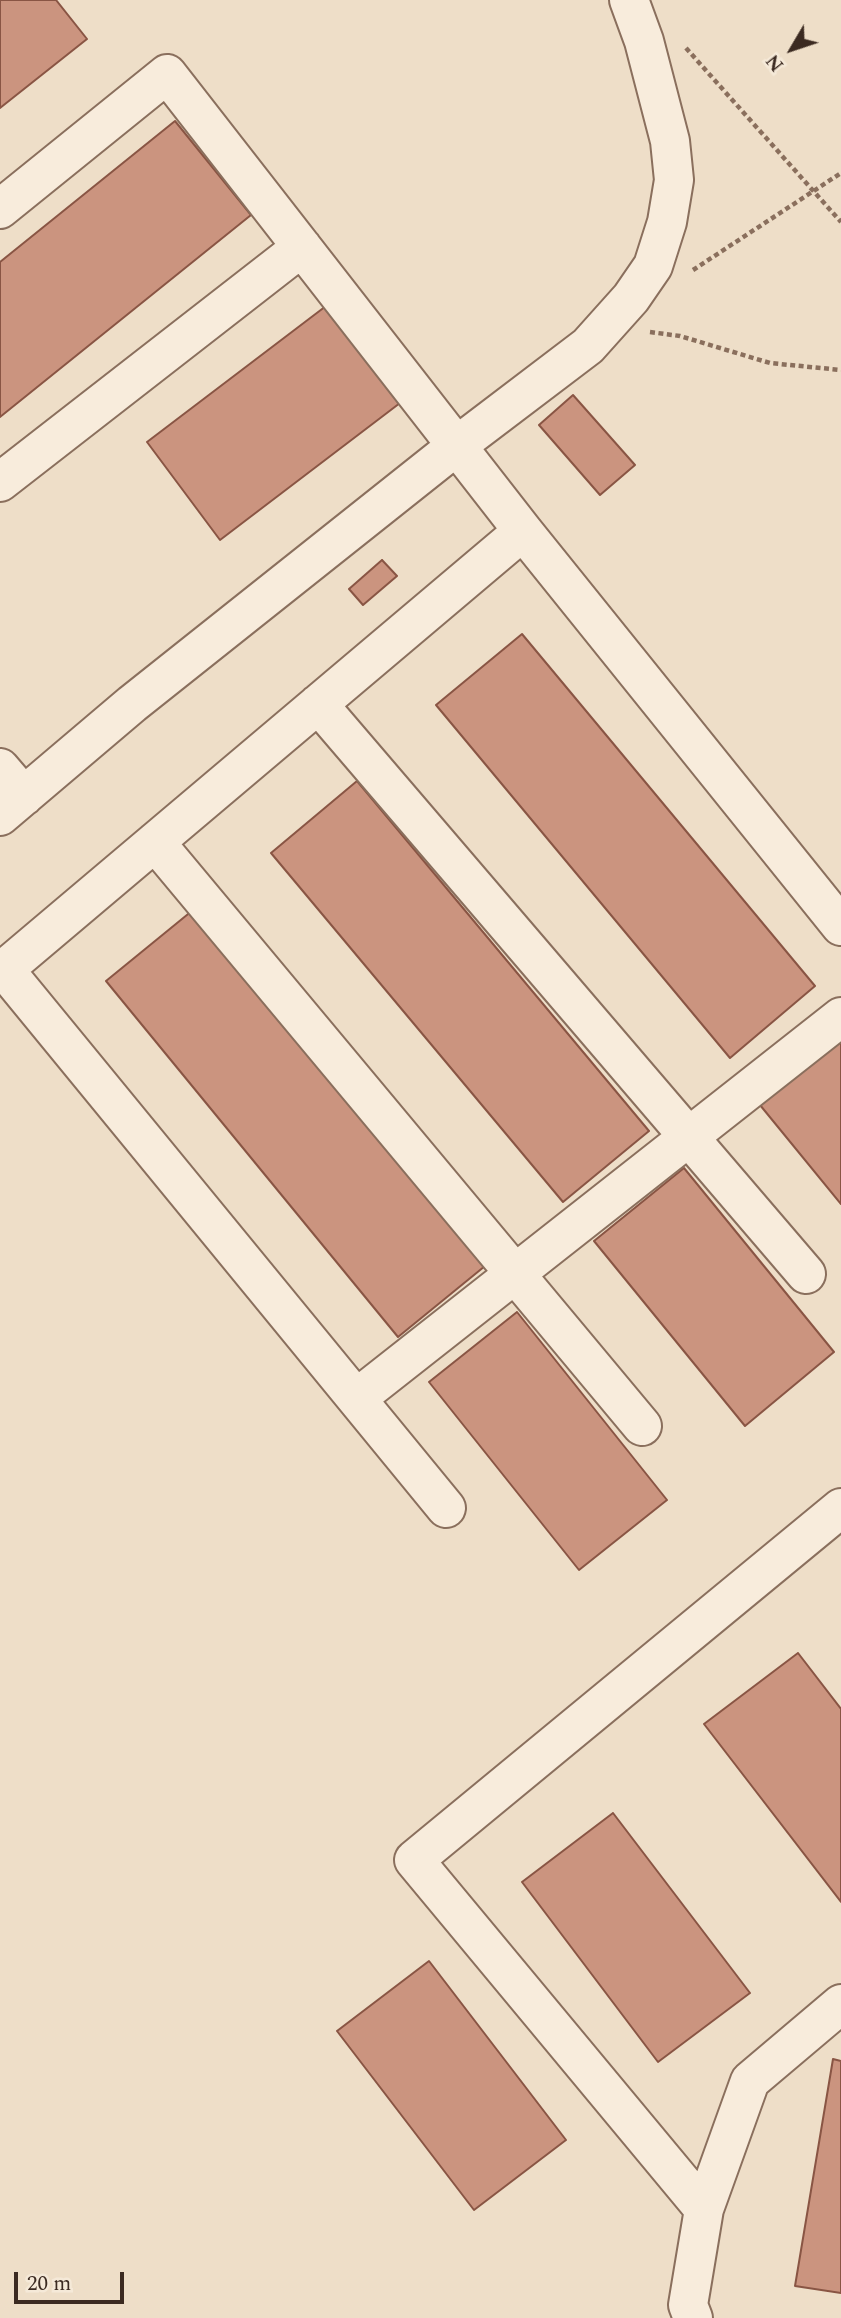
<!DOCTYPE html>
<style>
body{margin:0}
#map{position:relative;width:841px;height:2318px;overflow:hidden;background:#eedec8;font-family:Spectral,serif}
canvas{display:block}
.north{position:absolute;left:757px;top:14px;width:70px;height:70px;-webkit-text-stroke:5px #f5e9d8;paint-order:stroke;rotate:231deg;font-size:19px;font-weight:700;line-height:28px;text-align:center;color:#3b2a21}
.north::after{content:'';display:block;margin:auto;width:24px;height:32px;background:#3b2a21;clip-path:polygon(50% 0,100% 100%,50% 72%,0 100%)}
.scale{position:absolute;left:14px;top:2272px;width:110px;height:32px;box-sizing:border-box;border:4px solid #3b2a21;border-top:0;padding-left:9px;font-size:21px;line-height:24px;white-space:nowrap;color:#3b2a21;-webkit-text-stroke:5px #f5e9d8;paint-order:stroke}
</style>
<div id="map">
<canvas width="841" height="2318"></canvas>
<div class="north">N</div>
<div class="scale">20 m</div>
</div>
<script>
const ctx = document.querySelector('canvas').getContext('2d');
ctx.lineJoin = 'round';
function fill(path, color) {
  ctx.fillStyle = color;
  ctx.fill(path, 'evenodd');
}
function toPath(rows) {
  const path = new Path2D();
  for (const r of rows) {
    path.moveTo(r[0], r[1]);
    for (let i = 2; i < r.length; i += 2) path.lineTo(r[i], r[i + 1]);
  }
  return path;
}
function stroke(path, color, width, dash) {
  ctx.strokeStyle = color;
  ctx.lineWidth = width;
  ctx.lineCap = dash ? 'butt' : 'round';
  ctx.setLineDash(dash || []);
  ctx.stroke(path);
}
const building = toPath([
 [0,0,56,0,87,39,0,108,0,0],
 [175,121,251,215,0,417,0,262,175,121],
 [326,306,400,403,220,540,147,442,326,306],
 [573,395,635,465,600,495,539,425,573,395],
 [382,560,397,576,363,605,349,589,382,560],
 [522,634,815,986,730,1058,436,705,522,634],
 [357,781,649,1131,563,1202,271,853,357,781],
 [193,910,485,1266,398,1337,106,981,193,910],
 [841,1039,841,1204,760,1105,841,1039],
 [684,1168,834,1352,745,1426,594,1241,684,1168],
 [517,1312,667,1500,579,1570,429,1382,517,1312],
 [798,1653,841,1709,841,1902,704,1724,798,1653],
 [613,1813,750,1993,658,2062,522,1882,613,1813],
 [429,1961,566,2140,474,2210,337,2031,429,1961],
 [833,2059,841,2061,841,2293,795,2286,833,2059]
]);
const path = toPath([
 [686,48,841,222],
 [693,270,841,173],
 [650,332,680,336,770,363,841,370]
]);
const minor = toPath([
 [0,209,167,74,523,531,0,973],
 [0,482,302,247],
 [523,531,841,926],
 [318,704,806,1274],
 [0,768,24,796],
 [0,816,132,704,459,444,588,346,631,298,653,266,667,222,674,180,670,141,644,41,629,0],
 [155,842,642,1426],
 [4,969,446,1508],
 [357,1398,841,1017],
 [704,2209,414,1860,841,1508],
 [693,2318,688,2305,704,2209,750,2081,841,2004]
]);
fill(building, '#cb947f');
stroke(building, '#895544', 2);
stroke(minor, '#8a6f5d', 42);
stroke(path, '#8a6f5d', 4.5, [5, 3.5]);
stroke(minor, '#f8ecdc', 38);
</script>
